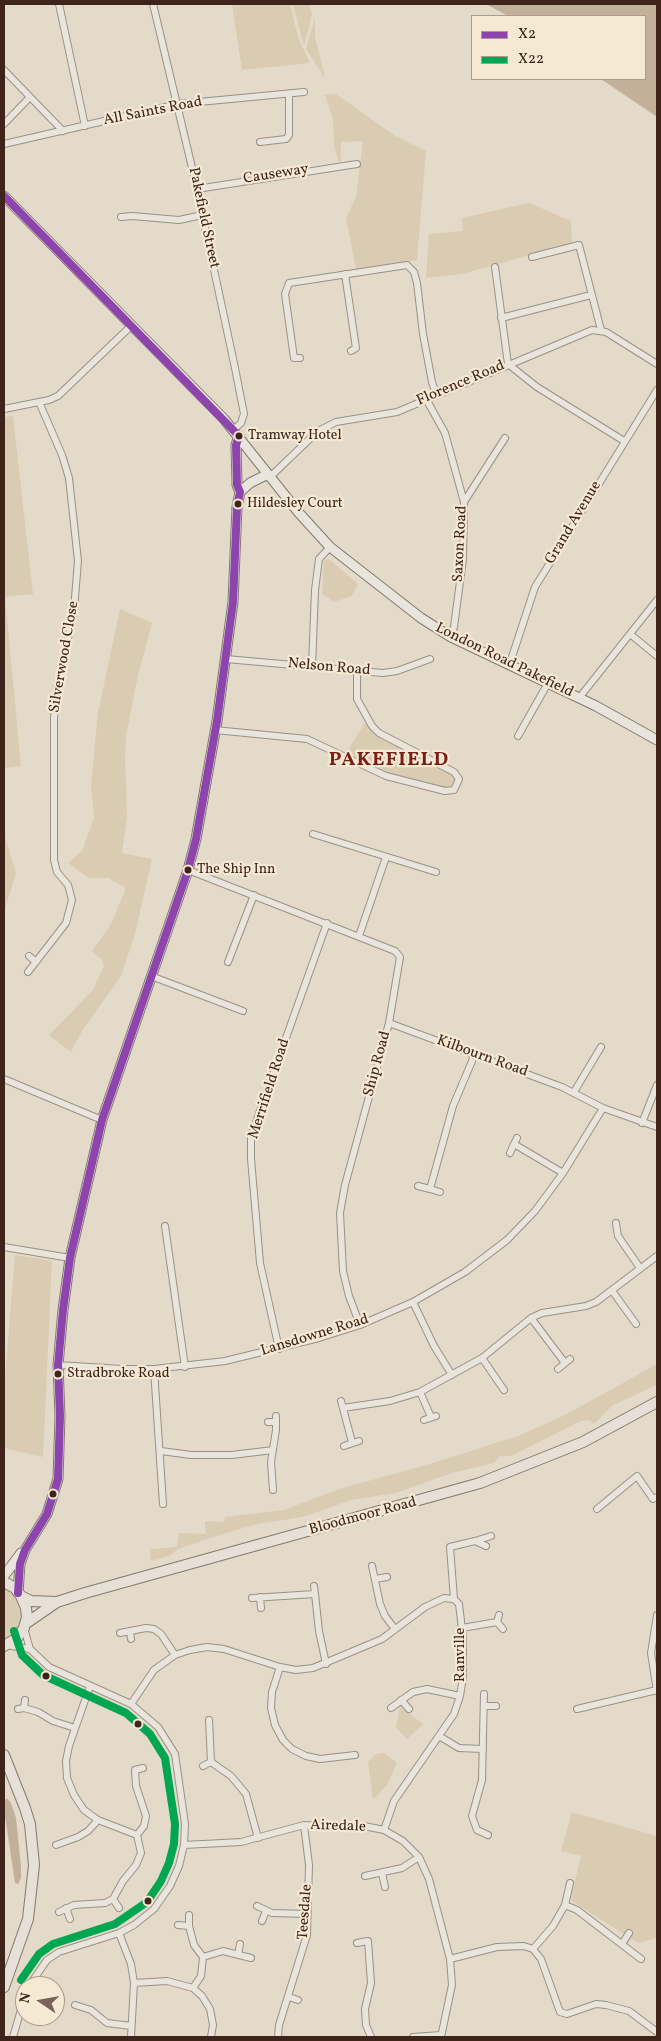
<!DOCTYPE html>
<style>
body{margin:0}
#map{position:relative;width:661px;height:2041px;overflow:hidden;background:#e4dac9;font-family:Vollkorn,serif}
canvas{display:block}
.frame{position:absolute;inset:0;border:5px solid #3e241b;pointer-events:none}
.legend{position:absolute;left:471px;top:15px;width:175px;height:65px;box-sizing:border-box;background:#f5e9d4;border:1px solid #ac9a8a;margin:0;padding:6px 9px;list-style:none;font-size:15px;color:#3e241b}
.legend li{display:flex;align-items:center;gap:10px;height:25px}
.legend b{width:25px;border:1px solid #ac9a8a}
.north{position:absolute;left:15px;top:1976px;width:50px;height:50px;box-sizing:border-box;background:#f5e9d4;border:1px solid #ac9a8a;border-radius:50%;rotate:282deg;font-size:14px;font-weight:700;line-height:20px;text-align:center;color:#3e241b}
.north::after{content:'';display:block;margin:auto;width:18px;height:22px;background:#786458;clip-path:polygon(50% 0,100% 100%,50% 72%,0 100%)}
</style>
<div id="map">
<canvas width="661" height="2041"></canvas>
<div class="frame"></div>
<ul class="legend">
<li><b style="height:6px;background:#8e44ad"></b>X2</li>
<li><b style="height:6px;background:#00a651"></b>X22</li>
</ul>
<div class="north">N</div>
</div>
<script>
const ctx = document.querySelector('canvas').getContext('2d');
ctx.lineJoin = 'round';
function fill(path, color) {
  ctx.fillStyle = color;
  ctx.fill(path, 'evenodd');
}
function toPath(rows) {
  const path = new Path2D();
  for (const r of rows) {
    path.moveTo(r[0], r[1]);
    for (let i = 2; i < r.length; i += 2) path.lineTo(r[i], r[i + 1]);
  }
  return path;
}
function stroke(path, color, width, dash) {
  ctx.strokeStyle = color;
  ctx.lineWidth = width;
  ctx.lineCap = dash ? 'butt' : 'round';
  ctx.setLineDash(dash || []);
  ctx.stroke(path);
}
function drawText(font, color, halo, rows, align = 'center') {
  ctx.font = font + ' Vollkorn,serif';
  ctx.lineWidth = 4.5;
  ctx.setLineDash([]);
  ctx.textBaseline = 'middle';
  ctx.strokeStyle = halo;
  ctx.fillStyle = color;
  for (const [text, x, y, turn = 0] of rows) {
    ctx.save();
    ctx.translate(x, y);
    ctx.rotate((+turn || 0) * Math.PI / 180);
    ctx.textAlign = isNaN(turn) ? turn : align;
    if (halo) ctx.strokeText(text, 0, 0);
    ctx.fillText(text, 0, 0);
    ctx.restore();
  }
}
const green = toPath([
 [232,4,290,4,298,37,310,63,242,70],
 [293,4,309,4,310,6,312,14,304,46],
 [315,18,315,36,325,78,306,49],
 [336,94,395,136,426,151,417,260,356,269,346,218,356,197,363,141,341,142,341,161,339,162,334,145,333,119,325,95],
 [529,203,571,221,572,243,462,274,426,278,429,234,463,231,462,218],
 [13,416,33,594,5,597,21,766,4,768,4,417],
 [329,559,358,584,352,596,334,602,322,594,324,561],
 [120,609,152,623,138,675,126,736,125,757,127,817,122,853,152,859,135,934,121,976,82,1031,71,1052,49,1035,93,990,104,966,102,960,92,951,111,924,126,888,108,878,89,878,68,863,82,851,94,818,91,785,98,713],
 [365,723,378,735,454,776,456,781,452,788,444,788,383,772,346,753],
 [4,833,16,873,4,912],
 [15,1255,52,1261,43,1457,4,1448,4,1390],
 [657,1364,657,1383,655,1386,613,1405,594,1424,589,1420,581,1421,511,1456,500,1456,494,1463,452,1473,396,1493,351,1500,303,1517,257,1524,223,1534,178,1549,169,1556,151,1561,150,1549,177,1547,179,1533,206,1534,205,1521,224,1522,225,1517,284,1510,339,1489,430,1464,521,1435,567,1414],
 [4,1588,15,1595,22,1612,17,1631,4,1641],
 [400,1707,423,1724,407,1739,396,1727],
 [384,1753,397,1763,387,1785,373,1800,368,1762,376,1754],
 [572,1812,657,1836,657,1938,638,1943,572,1901,571,1897,581,1856,561,1851]
]);
const water = toPath([
 [486,4,657,4,657,117,601,79,645,79,645,16,508,16],
 [7,1798,11,1803,16,1818,21,1866,21,1878,18,1884,15,1883,4,1809,4,1801]
]);
const minor = toPath([
 [59,4,85,126],
 [153,4,194,176,235,368,244,414,241,423,233,430],
 [4,70,63,131],
 [4,124,30,97],
 [260,142,286,139,289,135,289,95],
 [4,144,178,104,304,92],
 [197,189,357,164],
 [121,217,132,216,179,220,202,215],
 [532,257,579,245,601,330],
 [495,267,508,364,537,387,624,441],
 [345,274,356,348,351,351],
 [501,318,591,295],
 [300,358,294,358,285,294,289,283,407,265,414,272,417,283,423,334,432,382,436,394],
 [426,399,445,433,464,502,463,559,454,627,451,637],
 [4,409,49,400,58,396,131,326],
 [270,477,318,431,336,422,397,412,592,330,606,332,657,364],
 [464,502,505,438],
 [630,634,657,656],
 [226,659,383,673,397,671,430,659],
 [509,666,535,587,657,390],
 [312,667,315,590,319,559,330,547],
 [579,698,657,600],
 [215,730,307,739,386,776,445,791,454,790,459,779,454,772,379,733,372,726,357,699,357,672],
 [518,736,548,683],
 [313,834,436,872],
 [188,870,395,951,400,957,389,1023,345,1185,340,1213,343,1271,349,1296,360,1325],
 [359,936,386,857],
 [29,956,36,962],
 [228,962,254,895],
 [28,972,66,923,72,900,68,885,57,872,54,860,54,718,57,689,74,610,78,561,69,478,62,455,39,402],
 [151,976,243,1011],
 [389,1023,562,1087,603,1108,657,1127],
 [4,1079,102,1120],
 [574,1092,601,1047],
 [642,1123,657,1085],
 [517,1138,514,1144,563,1173],
 [510,1153,514,1144],
 [418,1186,430,1189,453,1106,475,1054],
 [430,1189,440,1192],
 [616,1223,618,1236,640,1268],
 [165,1226,185,1367],
 [4,1247,70,1258],
 [613,1292,636,1324],
 [413,1302,434,1346,452,1375],
 [531,1318,565,1363],
 [279,1349,260,1263,251,1159,251,1136,327,923],
 [482,1358,504,1390],
 [58,1365,122,1369,154,1369,225,1361,319,1338,360,1325,413,1302,465,1272,507,1240,535,1211,563,1173,603,1108],
 [154,1369,163,1504],
 [558,1369,570,1359],
 [420,1392,431,1417],
 [341,1401,352,1442],
 [343,1408,390,1401,420,1392,482,1358,531,1318,542,1313,586,1306,596,1302,657,1256],
 [424,1420,436,1416],
 [268,1422,276,1422],
 [344,1446,359,1441],
 [161,1451,191,1455,232,1455,273,1450],
 [273,1490,271,1462,276,1430,276,1416],
 [597,1509,637,1476,653,1499,657,1497],
 [475,1541,491,1536],
 [372,1566,380,1604,385,1616,395,1629],
 [375,1579,387,1577],
 [314,1586,315,1594],
 [260,1597,261,1608],
 [252,1598,315,1594,319,1631,326,1664],
 [657,1615,651,1653,657,1691],
 [497,1622,503,1629],
 [24,1628,30,1649,49,1667,131,1704,158,1727,175,1754,185,1824,184,1845,179,1866,170,1886,154,1909,134,1925,119,1933,59,1952,47,1960,29,1986],
 [462,1628,497,1622,499,1615],
 [130,1631,131,1639],
 [120,1633,146,1628,154,1629,161,1634,175,1655],
 [6,1645,30,1649],
 [280,1667,272,1692,271,1708,275,1725,283,1740,292,1749,306,1756,320,1759,355,1755],
 [90,1686,69,1746,66,1761,67,1778,74,1795,84,1810,98,1820,137,1835],
 [484,1694,482,1780,472,1816,477,1830,488,1835],
 [401,1700,409,1709],
 [131,1704,154,1670,175,1655,190,1650,207,1647,224,1649,280,1667,296,1670,313,1668,382,1639,425,1607,444,1598,454,1599],
 [485,1706,496,1706],
 [24,1708,25,1700],
 [391,1708,413,1692,427,1689,460,1696],
 [18,1709,24,1708,38,1712,53,1721,75,1728],
 [577,1709,657,1690],
 [209,1720,211,1762,231,1776,246,1794,258,1838],
 [439,1736,459,1748,483,1749],
 [203,1766,211,1762],
 [384,1830,394,1801,454,1714,460,1696,463,1677,463,1638,459,1604,454,1599,450,1547,475,1541,486,1546],
 [56,1845,78,1837,88,1831,98,1820],
 [184,1845,241,1842,304,1825,364,1826,384,1830,403,1841,419,1857,429,1879,450,1959,452,1985,441,2037],
 [382,1873,385,1887],
 [365,1876,402,1868,419,1857],
 [113,1899,119,1908],
 [565,1905,577,1910,641,1959],
 [257,1906,272,1913,307,1914],
 [66,1908,70,1919],
 [59,1912,74,1905,105,1903,113,1899,123,1881,136,1865,141,1853,137,1835,144,1826,146,1816,136,1786,135,1770,143,1768],
 [189,1915,189,1926,194,1945,203,1957],
 [262,1921,266,1911],
 [178,1925,189,1926],
 [119,1933,131,1964,134,1983,131,2037],
 [357,1943,368,1941,371,1983,365,2009,366,2025,371,2037],
 [622,1944,629,1933],
 [533,1949,553,1926,565,1905,570,1883],
 [238,1955,240,1944],
 [450,1959,497,1947,524,1946,533,1949,541,1959,560,2012,567,2014,596,2004,606,2005,629,2011,657,2032],
 [134,1983,167,1981,193,1988,202,1996,210,2009,213,2025,211,2037],
 [193,1988,201,1976,203,1957,223,1951,251,1958],
 [289,1997,298,2000],
 [75,2005,91,2010,107,2023,131,2026],
 [13,2037,25,1996],
 [278,2037,279,2025,307,1935,309,1865,304,1825],
 [413,2037,441,2035]
]);
const secondary = toPath([
 [4,196,224,419,299,513,330,547,421,618,451,637,596,706,657,740],
 [240,492,250,483,268,474],
 [4,1576,21,1553],
 [18,1593,20,1564,25,1550,47,1514,58,1479,60,1416,58,1365,63,1310,70,1258,102,1120,188,870,196,839,217,721,233,602,237,507,240,492,237,485,236,445,239,436]
]);
const primary = toPath([
 [4,1755,25,1808,30,1824,34,1865,28,1919,4,1987]
]);
const trunk = toPath([
 [4,1582,15,1588,21,1596,26,1608,27,1617,24,1628,17,1638,4,1646],
 [21,1596,31,1601,56,1602],
 [25,1624,57,1602,85,1593,480,1483,583,1442,657,1402]
]);
const bus1 = toPath([
 [4,196,239,436,236,445,237,485,240,492,237,507,233,602,217,721,196,839,188,870,102,1120,70,1258,63,1310,58,1365,60,1416,58,1479,47,1514,25,1550,20,1564,18,1593]
]);
const bus2 = toPath([
 [14,1631,22,1655,43,1675,126,1713,150,1734,165,1758,175,1824,174,1844,169,1863,161,1881,147,1902,115,1924,53,1944,39,1954,21,1980]
]);
const markers = [
 [239,436,4.5,"#3e241b"],
 [238,504,4.5,"#3e241b"],
 [188,870,4.5,"#3e241b"],
 [58,1374,4.5,"#3e241b"],
 [53,1494,4.5,"#3e241b"],
 [46,1676,4.5,"#3e241b"],
 [138,1724,4.5,"#3e241b"],
 [148,1901,4.5,"#3e241b"]
];
const busNames = [
 ["Tramway Hotel",248,436],
 ["Hildesley Court",247,504],
 ["The Ship Inn",197,870],
 ["Stradbroke Road",67,1374]
];
const streetNames = [
 ["All Saints Road",153,112,-11],
 ["Causeway",276,175,-9],
 ["Pakefield Street",203,218,78],
 ["Florence Road",461,384,-23],
 ["Grand Avenue",574,523,-59],
 ["Saxon Road",461,544,-87],
 ["Silverwood Close",65,657,-80],
 ["London Road Pakefield",504,661,26],
 ["Nelson Road",329,668,5],
 ["Kilbourn Road",482,1057,20],
 ["Ship Road",378,1064,-75],
 ["Merrifield Road",270,1089,-72],
 ["Lansdowne Road",315,1336,-17],
 ["Bloodmoor Road",363,1517,-15],
 ["Ranville",461,1655,-90],
 ["Airedale",338,1827,2],
 ["Teesdale",306,1912,-86]
];
const districtNames = [
 ["PAKEFIELD",389,761]
];
fill(green, '#dacbb3');
fill(water, '#c2b09a');
stroke(minor, '#9a9186', 8);
stroke(secondary, '#83796f', 11);
stroke(primary, '#83796f', 12);
stroke(trunk, '#83796f', 12);
stroke(minor, '#e9e4dc', 6);
stroke(secondary, '#e9e4dc', 9);
stroke(primary, '#e6e0d6', 10);
stroke(trunk, '#e6e0d6', 10);
stroke(bus1, '#8e44ad', 8);
stroke(bus2, '#00a651', 8);
for (const [x, y, r, color] of markers) {
  const dot = new Path2D();
  dot.arc(x, y, r, 0, 2 * Math.PI);
  ctx.fillStyle = color;
  ctx.fill(dot);
  stroke(dot, '#f5e9d4', 2);
}
drawText('14px', '#3e241b', '#f5e9d4', busNames, 'left');
drawText('15px', '#3e241b', '#f5e9d4', streetNames);
ctx.letterSpacing = '1px';
drawText('bold 20px', '#7a1f14', '#f5e9d4', districtNames);
ctx.letterSpacing = '0px';
</script>
